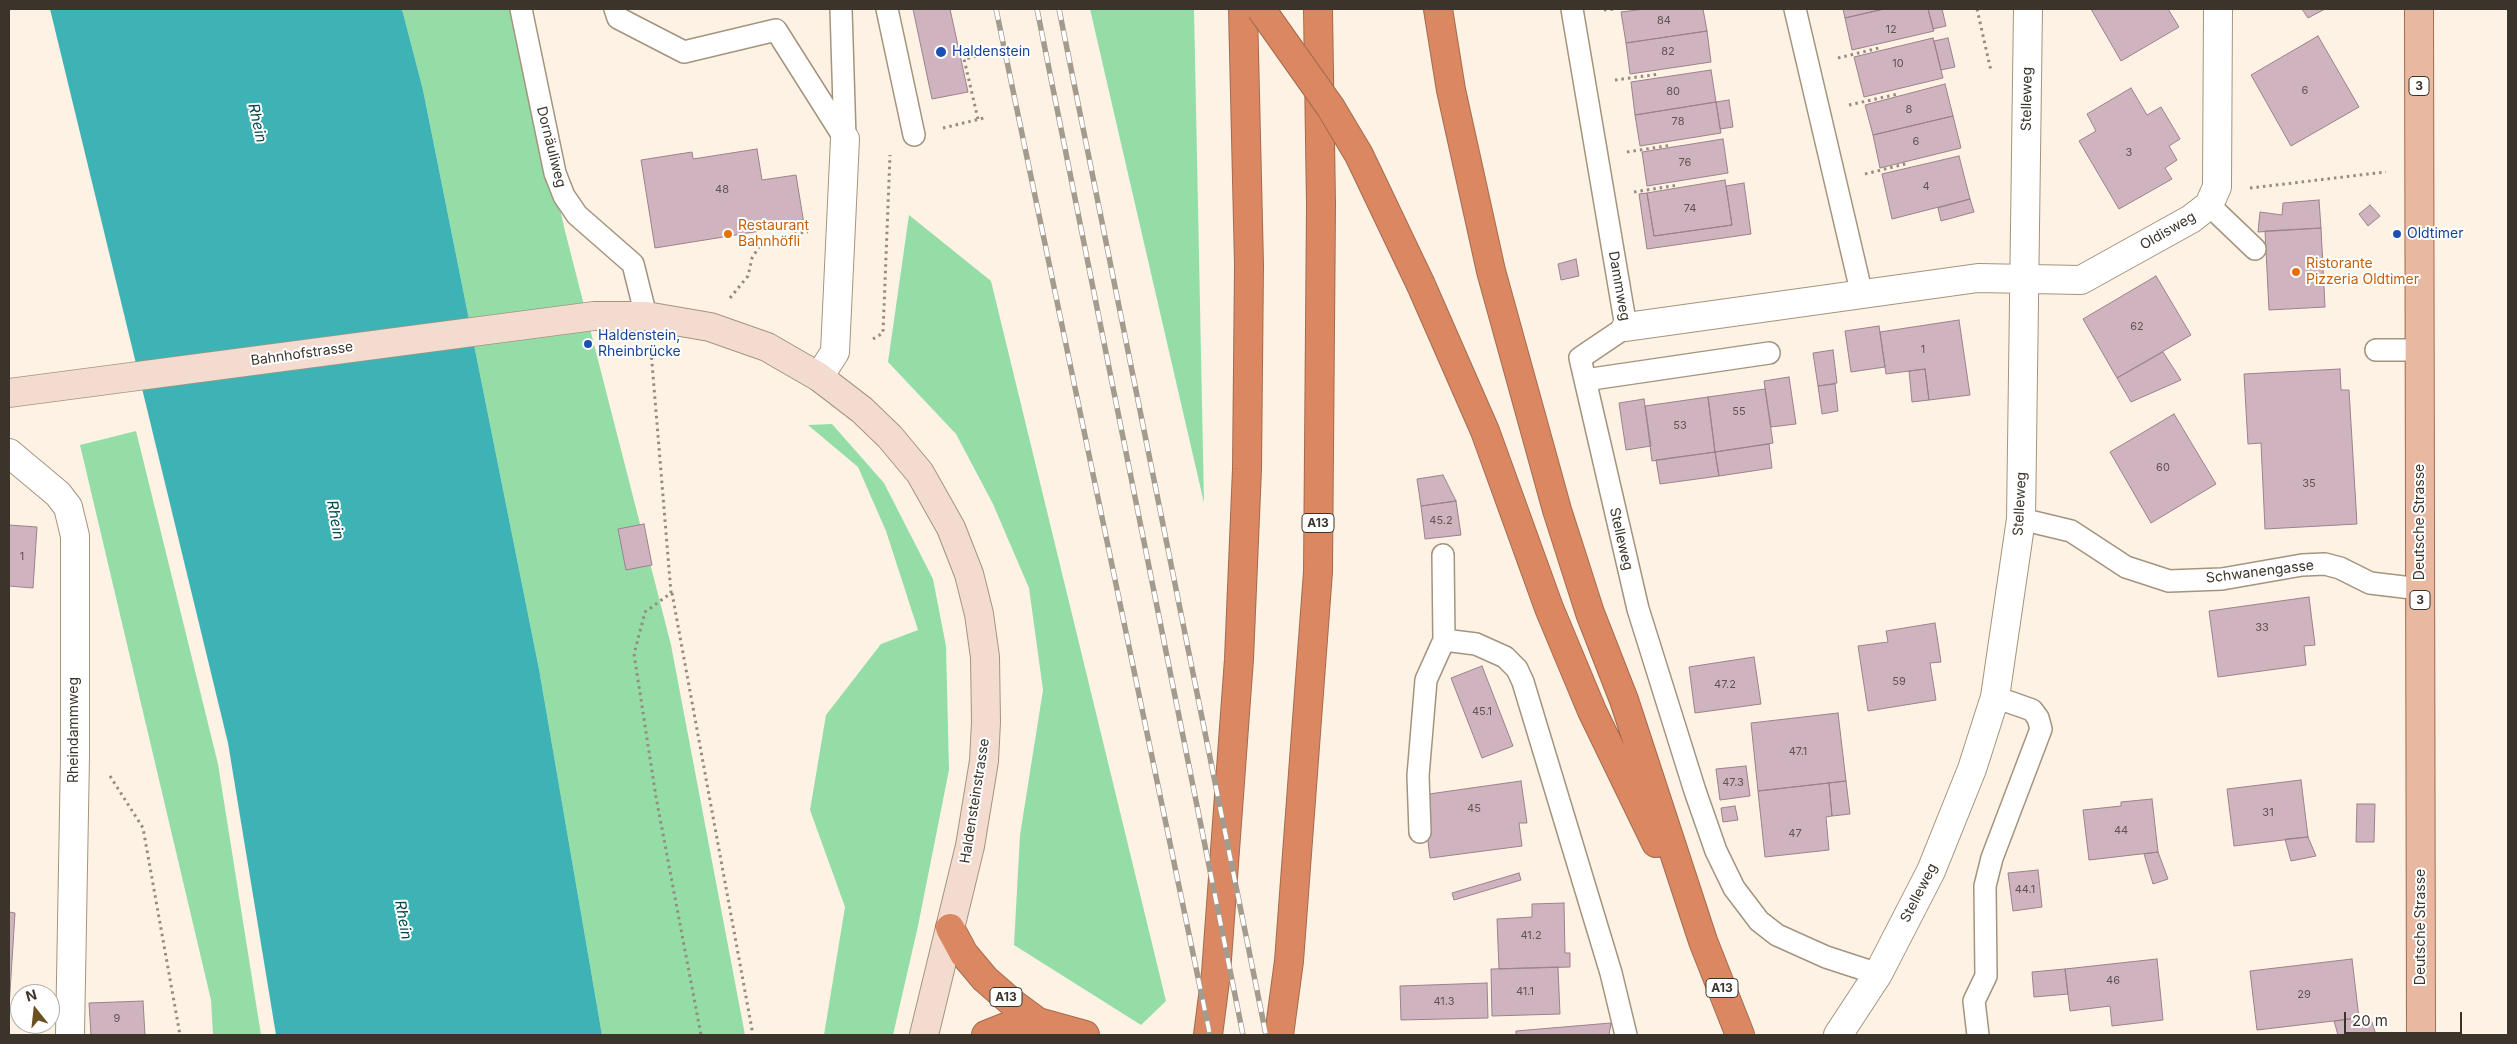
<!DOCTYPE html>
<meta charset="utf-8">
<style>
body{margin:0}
#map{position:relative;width:2517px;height:1044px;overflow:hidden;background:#fdf2e4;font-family:Inter,sans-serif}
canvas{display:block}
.frame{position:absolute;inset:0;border:10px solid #3b342b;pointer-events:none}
.north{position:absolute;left:10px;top:984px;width:50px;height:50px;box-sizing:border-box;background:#fff;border:1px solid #b1aeaa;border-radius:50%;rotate:344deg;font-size:14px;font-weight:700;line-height:20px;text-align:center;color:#3b342b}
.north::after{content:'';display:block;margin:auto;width:18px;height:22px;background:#6b5122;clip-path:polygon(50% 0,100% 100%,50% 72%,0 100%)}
.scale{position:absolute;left:2344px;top:1012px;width:118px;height:22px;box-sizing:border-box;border:2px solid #3b342b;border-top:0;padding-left:6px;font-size:15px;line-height:18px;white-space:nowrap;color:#3b342b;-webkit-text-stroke:4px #fff;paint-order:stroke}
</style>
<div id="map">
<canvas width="2517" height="1044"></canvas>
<div class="frame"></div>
<div class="north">N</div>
<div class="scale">20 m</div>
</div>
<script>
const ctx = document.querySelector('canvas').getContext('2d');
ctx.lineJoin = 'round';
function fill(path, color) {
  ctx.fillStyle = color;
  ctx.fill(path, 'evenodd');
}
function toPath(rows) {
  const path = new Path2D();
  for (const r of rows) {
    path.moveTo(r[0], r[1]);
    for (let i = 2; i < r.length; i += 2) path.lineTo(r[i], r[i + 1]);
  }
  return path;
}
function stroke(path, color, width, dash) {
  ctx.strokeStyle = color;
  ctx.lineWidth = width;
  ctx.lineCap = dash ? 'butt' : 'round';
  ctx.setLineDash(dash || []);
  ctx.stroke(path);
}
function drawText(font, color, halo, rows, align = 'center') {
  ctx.font = font + ' Inter,sans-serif';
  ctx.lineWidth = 4;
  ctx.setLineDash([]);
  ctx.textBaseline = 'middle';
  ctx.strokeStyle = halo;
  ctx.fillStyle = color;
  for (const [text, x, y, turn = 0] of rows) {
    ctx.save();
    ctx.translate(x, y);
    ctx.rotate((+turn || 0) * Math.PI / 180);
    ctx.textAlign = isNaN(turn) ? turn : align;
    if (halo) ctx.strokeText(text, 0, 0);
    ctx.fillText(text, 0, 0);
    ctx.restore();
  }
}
const green = toPath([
 [402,9,514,9,565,231,671,645,745,1035,602,1035,539,669,423,90],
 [1090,9,1194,9,1204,503],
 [909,215,991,281,1166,1001,1141,1025,1014,945,1020,835,1043,690,1029,588,993,504,956,434,888,362],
 [832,424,884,483,933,579,946,646,949,770,918,926,893,1035,824,1035,845,907,810,810,826,715,881,644,918,630,886,531,858,467,808,425],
 [136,431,218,764,261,1035,213,1035,211,1000,80,445]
]);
const water = toPath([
 [50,9,402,9,423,90,539,669,602,1035,276,1035,228,743]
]);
const building = toPath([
 [913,9,950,9,968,92,932,99,913,9],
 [1645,9,1703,9,1707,31,1626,43,1621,12,1645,9],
 [1843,9,1884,9,1845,18,1843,9],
 [1884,9,1928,9,1934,31,1852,50,1845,18,1884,9],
 [1928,9,1942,9,1946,26,1933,29,1928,9],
 [2091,9,2168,9,2179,27,2121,61,2091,9],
 [2302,9,2325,9,2308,18,2302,9],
 [1707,31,1711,62,1630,74,1626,43,1707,31],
 [2318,36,2359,107,2291,146,2251,75,2318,36],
 [1933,38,1943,78,1864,97,1854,57,1933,38],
 [1948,38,1955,67,1941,70,1934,41,1948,38],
 [1711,70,1716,102,1635,115,1631,82,1711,70],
 [1945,84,1953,116,1873,135,1865,105,1945,84],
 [2131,88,2147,115,2161,107,2180,139,2169,146,2177,160,2165,168,2172,179,2119,209,2079,141,2096,131,2087,114,2131,88],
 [1729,100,1733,127,1720,129,1716,102,1729,100],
 [1716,102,1721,133,1640,146,1635,115,1716,102],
 [1953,116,1961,148,1880,168,1873,135,1953,116],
 [1723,139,1728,173,1647,186,1642,152,1723,139],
 [757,149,762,180,796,175,804,224,655,248,641,160,692,152,693,159,757,149],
 [1959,156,1970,199,1892,219,1882,174,1959,156],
 [1725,180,1732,225,1654,236,1647,193,1725,180],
 [1744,183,1751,234,1647,249,1639,194,1647,193,1654,236,1732,225,1726,186,1744,183],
 [1970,199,1974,212,1941,221,1938,208,1970,199],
 [2319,200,2321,228,2258,232,2260,212,2282,215,2283,203,2319,200],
 [2370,205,2380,216,2368,226,2359,214,2370,205],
 [2321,228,2325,307,2269,310,2265,231,2321,228],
 [1576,259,1579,276,1561,280,1558,264,1576,259],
 [2156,276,2191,335,2117,378,2083,319,2156,276],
 [1959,320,1970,395,1929,400,1925,369,1886,374,1880,332,1959,320],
 [1879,326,1885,367,1851,372,1845,331,1879,326],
 [1833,350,1837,383,1818,386,1813,353,1833,350],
 [2163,352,2181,380,2131,402,2117,378,2163,352],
 [1925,369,1929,400,1912,402,1909,371,1925,369],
 [2340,369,2341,390,2349,390,2357,524,2265,529,2261,443,2248,444,2244,374,2340,369],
 [1789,377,1796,424,1771,427,1764,381,1789,377],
 [1835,384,1838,411,1822,414,1818,386,1835,384],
 [1765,389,1773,443,1715,452,1708,397,1765,389],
 [1708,397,1715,452,1652,461,1645,406,1708,397],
 [1644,399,1651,446,1626,450,1619,403,1644,399],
 [2174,414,2216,484,2151,523,2110,452,2174,414],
 [1769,444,1772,468,1719,476,1715,452,1769,444],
 [1715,452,1719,476,1660,484,1656,460,1715,452],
 [1443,475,1456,501,1421,506,1417,479,1443,475],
 [1456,501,1461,535,1425,539,1421,506,1456,501],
 [644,524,652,565,626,570,618,529,644,524],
 [9,525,37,527,33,588,9,586,9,525],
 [2309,597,2315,645,2304,646,2306,665,2218,677,2209,611,2309,597],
 [1935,623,1941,662,1930,663,1936,700,1868,711,1858,646,1888,642,1886,631,1935,623],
 [1754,657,1761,704,1695,713,1689,667,1754,657],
 [1482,666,1513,746,1482,758,1451,678,1482,666],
 [1838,713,1846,781,1758,791,1751,723,1838,713],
 [1746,766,1750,796,1720,800,1716,769,1746,766],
 [2301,780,2308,837,2234,846,2227,789,2301,780],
 [1521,781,1527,823,1519,823,1522,846,1430,858,1422,795,1521,781],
 [1846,781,1850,814,1832,816,1829,783,1846,781],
 [1829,783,1832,816,1826,817,1829,850,1765,857,1758,791,1829,783],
 [2152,799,2158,852,2089,860,2083,810,2121,806,2121,802,2152,799],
 [2357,804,2375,804,2374,842,2356,842,2357,804],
 [1735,806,1738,820,1723,822,1721,808,1735,806],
 [2308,837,2316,856,2291,861,2285,839,2308,837],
 [2158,852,2168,879,2153,884,2144,854,2158,852],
 [2038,870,2042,907,2013,911,2008,873,2038,870],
 [1519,873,1521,880,1454,900,1452,893,1519,873],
 [1564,903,1565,953,1570,953,1570,967,1499,969,1497,919,1532,917,1532,904,1564,903],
 [9,912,15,913,9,1008,9,912],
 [2157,959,2163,1020,2112,1026,2110,1006,2070,1011,2065,969,2157,959],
 [2352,959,2359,1018,2257,1030,2250,971,2352,959],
 [1558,967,1560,1014,1492,1016,1491,969,1558,967],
 [2065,969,2068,994,2034,997,2032,972,2065,969],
 [1487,983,1488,1018,1401,1020,1400,986,1487,983],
 [143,1001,145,1035,91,1035,89,1003,143,1001],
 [2370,1016,2376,1035,2338,1035,2334,1021,2370,1016],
 [1611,1023,1609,1035,1516,1035,1516,1031,1611,1023]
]);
const path = toPath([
 [1977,9,1991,71],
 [1604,10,1615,9],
 [1838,58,1879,48],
 [1615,80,1660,74],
 [1849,105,1898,94],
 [978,119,964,59,996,52],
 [943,128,984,118],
 [1627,152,1672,145],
 [1865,174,1909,163],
 [2250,188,2386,172],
 [1634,192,1678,185],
 [730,298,748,276,752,258,759,247,798,233,808,232],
 [873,339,883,333,890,155],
 [651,351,671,593,645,612,634,654,656,797,701,1035],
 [672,593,753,1035],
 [110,776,143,828,180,1035]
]);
const lane = toPath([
 [521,9,555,173,564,196,577,215,633,264,646,316],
 [615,9,618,18,684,52,776,30,845,139],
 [841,9,845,138],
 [887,9,914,135],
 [1572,9,1626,327,1580,358,1638,609,1695,791,1716,851,1734,888,1759,921,1777,935,1826,957,1878,974],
 [1795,9,1862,295],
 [2209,205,2255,249],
 [2376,350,2420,350],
 [1585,380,1769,353],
 [2021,519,2071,531,2126,567,2169,581,2222,579,2302,565,2325,564,2340,568,2370,583,2420,589],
 [1444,640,1476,644,1505,657,1517,669,1523,682,1611,973,1626,1035],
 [1420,832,1418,776,1426,680,1444,640,1443,555],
 [1978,1035,1974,1001,1986,976,1985,886,1992,858,2041,729,2038,718,2032,710,1995,697]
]);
const street = toPath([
 [1626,327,1978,278,2081,280,2191,219,2209,205,2217,187,2218,9],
 [819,377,835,352,845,139],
 [9,453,58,494,68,507,75,536,75,756,70,1035],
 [1838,1035,1878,974,1931,871,1972,769,1995,697,2021,519,2028,9]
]);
const secondary = toPath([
 [9,393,594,316,646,316,710,327,767,347,819,377,862,410,890,437,920,473,951,528,969,574,979,614,985,657,986,722,984,761,970,846,924,1035]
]);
const primary = toPath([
 [2419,9,2421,1035]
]);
const highway = toPath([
 [1438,9,1451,90,1491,271,1557,510,1590,613,1624,700,1703,941,1740,1035],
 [1421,285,1485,431,1549,608,1592,711,1656,843],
 [950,928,964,954,985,979,1015,1005,1038,1022,1085,1035],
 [986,1035,1006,1027,1038,1022],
 [1208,1035,1216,973,1239,659,1247,469,1249,265,1243,9],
 [1279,1035,1289,961,1318,572,1321,205,1318,9]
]);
const rail = toPath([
 [996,9,1210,1035],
 [1037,9,1243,1035],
 [1059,9,1266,1035]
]);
const highwayBridge = toPath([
 [1261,9,1331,108,1359,155,1421,285]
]);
const markers = [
 [941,52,6,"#1a4fb4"],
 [728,234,5,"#e8710a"],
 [2397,234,5,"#1a4fb4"],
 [2296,272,5,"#e8710a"],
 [588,344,5,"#1a4fb4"]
];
const numberNames = [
 ["84",1664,21],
 ["12",1891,30],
 ["82",1668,52],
 ["10",1898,64],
 ["6",2305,91],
 ["80",1673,92],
 ["8",1909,110],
 ["78",1678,122],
 ["6",1916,142],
 ["3",2129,153],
 ["76",1685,163],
 ["4",1926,187],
 ["48",722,190],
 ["74",1690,209],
 ["62",2137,327],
 ["1",1923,350],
 ["55",1739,412],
 ["53",1680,426],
 ["60",2163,468],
 ["35",2309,484],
 ["45.2",1441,521],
 ["1",22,557],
 ["33",2262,628],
 ["59",1899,682],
 ["47.2",1725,685],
 ["45.1",1482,712],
 ["47.1",1798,752],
 ["47.3",1733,783],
 ["45",1474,809],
 ["31",2268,813],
 ["44",2121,831],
 ["47",1795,834],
 ["44.1",2025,890],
 ["41.2",1531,936],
 ["46",2113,981],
 ["41.1",1525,992],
 ["29",2304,995],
 ["41.3",1444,1002],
 ["9",117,1019]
];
const shields = [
 [2419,86,20],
 [1318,523,32],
 [2420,600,20],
 [1722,988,32],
 [1006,997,32]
];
const shieldNames = [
 ["3",2419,86],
 ["A13",1318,523],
 ["3",2420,600],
 ["A13",1722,988],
 ["A13",1006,997]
];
const transitNames = [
 ["Haldenstein",952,52],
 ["Oldtimer",2407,234],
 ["Haldenstein,",598,336],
 ["Rheinbrücke",598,352]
];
const streetNames = [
 ["Stelleweg",2027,99,-89],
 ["Dornäuliweg",551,147,76],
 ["Oldisweg",2168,231,-30],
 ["Dammweg",1619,286,80],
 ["Bahnhofstrasse",302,354,-8],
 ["Stelleweg",2020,504,-87],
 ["Deutsche Strasse",2420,522,-90],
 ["Stelleweg",1621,539,77],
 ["Schwanengasse",2260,572,-7],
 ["Rheindammweg",74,730,-90],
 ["Haldensteinstrasse",975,801,-81],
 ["Stelleweg",1919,893,-63],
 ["Deutsche Strasse",2421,927,-90]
];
const foodNames = [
 ["Restaurant",738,226],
 ["Bahnhöfli",738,242],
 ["Ristorante",2306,264],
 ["Pizzeria Oldtimer",2306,280]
];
const waterNames = [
 ["Rhein",257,123,77],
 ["Rhein",335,520,80],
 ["Rhein",403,920,80]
];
fill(green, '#94dda7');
fill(water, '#3eb3b6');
fill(building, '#cfb3bf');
stroke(building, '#9c818d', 1);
stroke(lane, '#a4947e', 24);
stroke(street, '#a4947e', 30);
stroke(secondary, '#a4947e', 30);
stroke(primary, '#a36b4f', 30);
stroke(highway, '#a36b4f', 30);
stroke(path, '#958c81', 3, [2.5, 4]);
stroke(lane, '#fff', 21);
stroke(street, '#fff', 28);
stroke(secondary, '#f4dbd0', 28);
stroke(primary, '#e9b8a1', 28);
stroke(highway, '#db8862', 28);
stroke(rail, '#a49b8f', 5.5);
stroke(rail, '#fff', 4, [11]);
stroke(highwayBridge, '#a36b4f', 30, []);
stroke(highwayBridge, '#db8862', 28);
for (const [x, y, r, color] of markers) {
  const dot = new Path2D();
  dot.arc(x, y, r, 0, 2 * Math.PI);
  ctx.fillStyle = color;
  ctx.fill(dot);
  stroke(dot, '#fff', 2);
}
drawText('11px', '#605450', null, numberNames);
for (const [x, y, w] of shields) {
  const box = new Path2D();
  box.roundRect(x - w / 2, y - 9.5, w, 19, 4);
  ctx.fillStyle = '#fff';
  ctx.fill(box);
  stroke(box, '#3b342b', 1);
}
drawText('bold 12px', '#3b342b', null, shieldNames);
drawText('14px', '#164399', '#fff', transitNames, 'left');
drawText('14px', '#3b342b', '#fff', streetNames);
drawText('14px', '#c56008', '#fff', foodNames, 'left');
drawText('italic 15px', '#014a4c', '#fff', waterNames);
</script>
